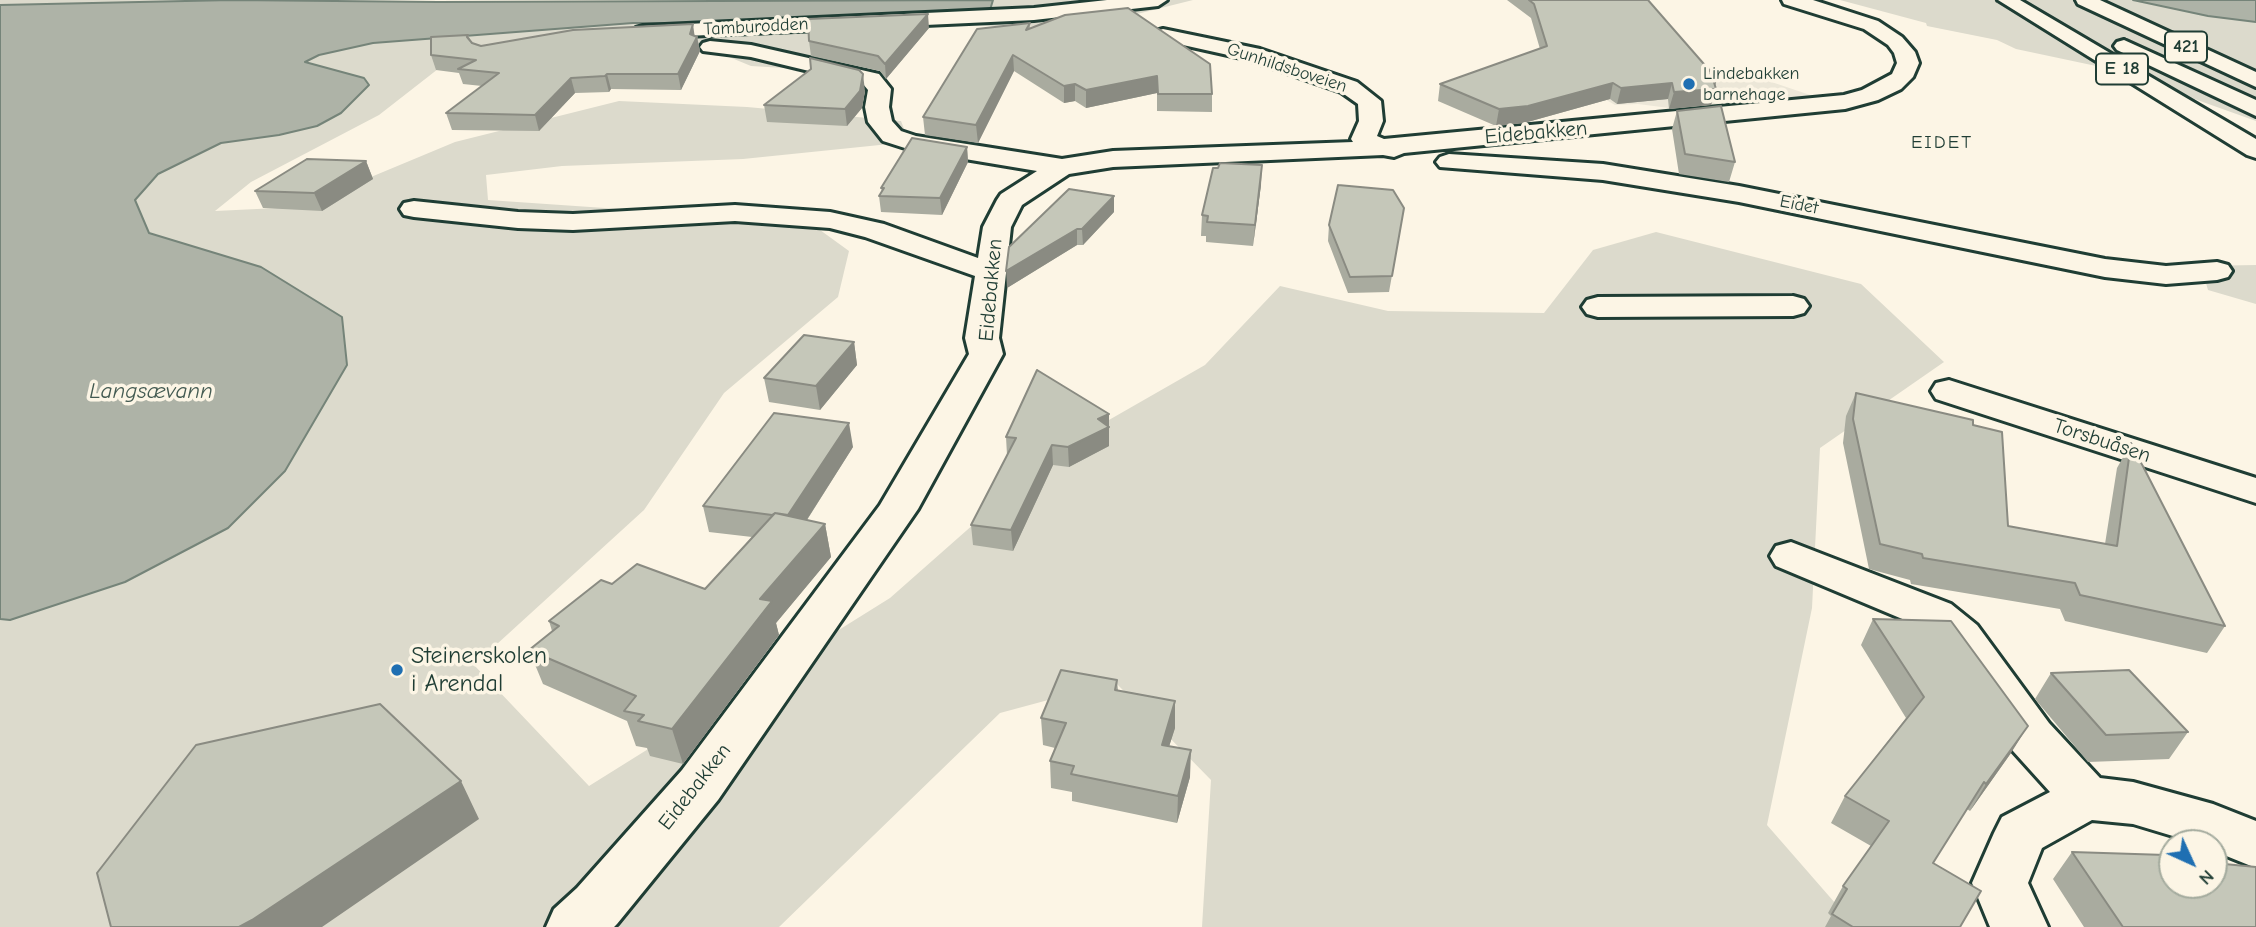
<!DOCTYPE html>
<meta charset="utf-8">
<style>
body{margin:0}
#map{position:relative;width:2256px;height:927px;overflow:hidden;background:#fcf5e5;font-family:"Comic Neue",sans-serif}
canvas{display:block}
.north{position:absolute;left:2158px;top:829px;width:70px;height:70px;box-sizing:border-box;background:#fcf5e5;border:2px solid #a4ab9e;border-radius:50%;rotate:135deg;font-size:19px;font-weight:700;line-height:28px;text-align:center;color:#1f3d34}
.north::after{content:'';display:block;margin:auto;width:24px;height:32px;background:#1f6fb2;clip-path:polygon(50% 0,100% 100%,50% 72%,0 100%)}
</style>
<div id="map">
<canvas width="2256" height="927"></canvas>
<div class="north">N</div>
</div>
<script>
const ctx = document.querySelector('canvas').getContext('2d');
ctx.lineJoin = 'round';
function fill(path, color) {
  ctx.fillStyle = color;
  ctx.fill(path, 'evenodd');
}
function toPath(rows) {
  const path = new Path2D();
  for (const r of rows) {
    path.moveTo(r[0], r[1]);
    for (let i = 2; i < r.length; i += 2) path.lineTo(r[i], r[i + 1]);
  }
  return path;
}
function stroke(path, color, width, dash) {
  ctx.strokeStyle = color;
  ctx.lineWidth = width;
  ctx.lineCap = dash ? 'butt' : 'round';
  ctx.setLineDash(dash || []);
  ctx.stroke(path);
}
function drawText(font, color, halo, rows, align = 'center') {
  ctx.font = font + ' "Comic Neue",sans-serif';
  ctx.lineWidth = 7;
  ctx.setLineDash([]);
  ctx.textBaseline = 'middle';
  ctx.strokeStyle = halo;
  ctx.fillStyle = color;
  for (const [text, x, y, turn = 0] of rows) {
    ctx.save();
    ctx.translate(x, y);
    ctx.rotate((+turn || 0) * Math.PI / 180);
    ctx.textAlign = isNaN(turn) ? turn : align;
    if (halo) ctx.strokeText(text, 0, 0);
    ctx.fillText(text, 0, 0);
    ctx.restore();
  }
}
const built = toPath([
 [1683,66,1733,69,1822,99,1737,107,1677,109,1638,104,1615,105,1584,87]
]);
const green = toPath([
 [0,0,232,0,0,5],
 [993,0,1193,0,1129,16,1020,28,958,24,852,31,874,61,834,71,751,66,671,33,447,62,379,115,251,182,215,211,299,207,455,142,619,101,747,107,901,121,909,142,743,159,562,166,486,175,488,200,809,222,849,251,838,297,724,393,644,510,474,665,589,786,890,598,1060,448,1205,365,1280,286,1388,311,1544,313,1593,250,1656,232,1861,284,1944,362,1820,448,1812,608,1767,825,1856,927,1202,927,1211,780,1115,682,1000,713,779,927,0,927,0,619,10,620,125,582,261,267,149,233,135,200,158,174,221,143,279,135,317,126,341,113,364,78,303,63,319,55,373,43,633,23,772,23,990,10],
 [1840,0,2133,0,2208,16,2256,22,2256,121,2133,77,2122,77,2101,67,2016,49,1997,40,1927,26,1926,23],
 [2256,265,2256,304,2208,290,2201,266]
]);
const water = toPath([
 [232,0,438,2,993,0,990,10,772,23,633,23,373,43,319,55,305,62,364,78,369,85,341,113,317,126,279,135,221,143,158,174,135,200,149,233,261,267,342,317,347,365,285,471,228,528,125,582,10,620,0,619,0,5,232,0],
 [2133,0,2256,0,2256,22,2208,16,2133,0]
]);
const street = toPath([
 [1107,0,1167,0,1158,6,1034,20,643,38,636,36,633,32,636,28,643,26,1034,8,1107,0],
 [1782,0,1813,0,1878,21,1902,37,1915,52,1919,63,1913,77,1901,89,1878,100,1845,109,1404,153,1394,157,1383,155,1113,167,1069,174,1022,205,1011,227,999,338,1003,354,918,509,718,800,617,924,614,927,546,927,554,909,577,888,682,770,880,505,969,354,965,338,975,276,865,237,830,228,735,221,573,230,518,228,414,217,404,215,400,209,404,203,414,201,518,212,573,214,735,205,830,212,884,224,978,258,983,227,997,200,1001,194,1037,171,911,150,883,141,868,122,865,107,868,90,863,84,751,57,703,51,700,47,703,43,710,41,751,45,879,74,891,89,889,107,892,121,901,131,916,136,1062,159,1113,151,1353,142,1351,139,1359,121,1358,104,1341,92,1246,59,1156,39,1153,35,1156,31,1163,29,1260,49,1357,82,1381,101,1383,121,1377,136,1384,139,1844,95,1862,90,1892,74,1897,63,1894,53,1888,45,1864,29,1784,4,1782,0],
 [1449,154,1603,164,1739,186,2105,259,2166,266,2217,262,2228,265,2232,271,2228,277,2217,280,2166,284,2105,277,1739,202,1603,180,1440,167,1436,162,1440,157,1449,154],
 [1793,296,1804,299,1809,306,1804,313,1793,316,1598,317,1587,314,1582,307,1587,300,1598,297,1793,296],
 [1949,380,2256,478,2256,503,1936,399,1931,391,1936,383,1949,380],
 [1791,542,1951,604,1977,625,2049,723,2100,778,2133,782,2213,804,2256,821,2256,868,2214,851,2214,843,2196,843,2133,824,2092,820,2042,848,2028,883,2048,927,1990,927,1972,883,1994,833,2002,817,2050,792,2013,751,1945,647,1919,626,1776,566,1770,556,1776,546,1791,542]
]);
const primary = toPath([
 [2076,0,2100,0,2256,72,2256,87,2078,4,2076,0]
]);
const highway = toPath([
 [1998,0,2020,0,2256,139,2256,158,2247,155,1998,0],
 [2124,40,2256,100,2256,116,2117,50,2114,46,2117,42,2124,40]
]);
const wall = toPath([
 [1507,0,1648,0,1715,85,1716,89,1711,105,1669,109,1668,99,1617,104,1610,99,1524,123,1496,126,1438,101,1440,84,1540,49,1531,18],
 [1030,23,1030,28,1212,94,1212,112,1157,111,1157,93,1086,108,1075,101,1064,103,1014,71,978,143,925,135,923,117],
 [929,28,886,79,880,71,811,56,809,41],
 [468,35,472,43,481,46,695,36,697,37,700,51,681,90,611,89,609,92,575,93,539,131,452,130,446,113,482,86,463,84,459,73,436,70,431,55],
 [865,91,862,108,847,126,767,122,764,105],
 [1677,111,1735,162,1729,182,1679,174,1672,129],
 [967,147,968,162,942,215,881,212,879,196,882,192,881,188],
 [366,161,373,179,322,211,263,208,255,191],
 [1218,168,1261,185,1253,246,1206,242,1206,236,1201,236,1202,215],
 [1404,208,1389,292,1348,293,1328,241,1329,225],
 [1114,212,1083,245,1077,245,1007,288,1009,247],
 [854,342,857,365,820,410,769,402,764,378],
 [1856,393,1973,425,2008,526,2105,544,2117,468,2131,443,2225,626,2207,653,2065,621,2060,609,1911,584,1910,580,1869,569,1843,443,1846,416],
 [1109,414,1109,446,1069,467,1053,465,1013,551,973,545,971,525,1007,455,1006,437],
 [853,447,807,520,825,524,831,557,776,623,779,635,683,764,650,756,647,748,636,746,627,721,543,684,529,650,552,631,549,621,705,589,752,537,709,532,703,506],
 [1873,619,2011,753,1970,811,1967,809,1933,863,1960,927,1825,927,1831,916,1828,913,1843,886,1871,846,1831,823,1845,796,1906,718,1861,645],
 [2051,673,2188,732,2169,759,2088,762,2035,699],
 [1117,680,1118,690,1175,701,1175,728,1169,746,1190,777,1177,823,1072,801,1072,792,1051,788,1050,761,1055,748,1043,745,1041,718],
 [2072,852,2169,859,2256,927,2084,927,2053,879]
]);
const shadedWall = toPath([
 [928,14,929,28,886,79,885,64],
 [693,24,695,39,697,37,700,51,681,90,678,74],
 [1013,55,1014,71,978,143,976,125],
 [607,74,611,89,609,92,605,76],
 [863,74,865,91,862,108,847,126,845,109],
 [1157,76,1157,93,1086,108,1086,90],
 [571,78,575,93,539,131,535,115],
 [1713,79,1717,79,1714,89,1716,89,1711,105,1669,109,1674,92],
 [1613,83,1610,99,1524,123,1496,126,1499,109],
 [1672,83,1668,99,1617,104,1621,88],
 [1075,84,1075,101,1064,103,1064,86],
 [967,147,968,162,942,215,940,198],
 [366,161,373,179,322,211,314,193],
 [1262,165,1261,185,1253,246,1255,225],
 [1114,196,1114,212,1083,245,1082,229],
 [1077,229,1077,245,1007,288,1006,271],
 [854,342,857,365,820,410,816,386],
 [1109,414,1109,446,1069,467,1068,447,1098,419],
 [849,423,853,447,792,543,787,517],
 [1052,445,1053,465,1013,551,1011,530],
 [825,524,831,557,776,623,779,635,683,764,672,729,760,599],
 [1175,701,1175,728,1161,772,1162,745],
 [2028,726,2011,753,1970,811,1986,784],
 [1191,750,1190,777,1177,823,1178,796],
 [461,781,479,819,322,927,239,927]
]);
const building = toPath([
 [1529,0,1648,0,1717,79,1713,79,1716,89,1674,92,1672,83,1621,88,1613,83,1528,106,1499,109,1440,84,1547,46,1534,4,1529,0],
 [1128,8,1210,64,1212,94,1158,94,1157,76,1086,90,1075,84,1064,86,1013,55,976,125,923,117,977,29,1030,23,1026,30,1065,15,1128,8],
 [928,14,885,64,878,56,809,41,808,19,928,14],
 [693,24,690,34,697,37,678,74,607,74,605,76,571,78,535,115,446,113,499,73,458,69,476,60,431,55,431,37,468,35,467,37,472,43,481,46,573,30,693,24],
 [810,58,859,70,863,74,860,91,845,109,764,105,811,69,810,58],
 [1721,106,1735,162,1685,154,1677,111,1721,106],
 [912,138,967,147,940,198,879,196,884,188,881,188,912,138],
 [307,159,366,161,314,193,255,191,307,159],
 [1220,163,1262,165,1255,225,1207,222,1208,216,1202,215,1213,168,1218,168,1220,163],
 [1338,185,1393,190,1404,208,1392,276,1350,277,1329,225,1338,185],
 [1069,189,1114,196,1082,229,1077,229,1006,271,1009,247,1069,189],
 [804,335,854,342,816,386,764,378,804,335],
 [1037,370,1109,414,1098,419,1109,427,1068,447,1052,445,1011,530,971,525,1016,438,1006,437,1037,370],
 [1856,393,1973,420,1973,425,2002,432,2008,526,2117,546,2131,443,2225,626,2080,595,2075,583,1923,558,1922,554,1880,544,1853,419,1856,393],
 [774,413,849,423,788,515,775,513,772,515,703,506,774,413],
 [775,513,825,524,760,599,772,601,672,729,638,721,644,715,624,711,636,696,529,650,559,626,549,621,601,580,612,584,637,564,705,589,775,513],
 [1873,619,1951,621,2028,726,1986,784,1984,782,1933,863,1981,891,1960,927,1853,927,1832,914,1847,889,1843,886,1889,821,1845,796,1924,697,1873,619],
 [1061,670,1117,680,1115,690,1175,701,1162,745,1191,750,1178,796,1071,774,1074,766,1050,761,1066,723,1041,718,1061,670],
 [2129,670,2188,732,2106,735,2051,673,2129,670],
 [380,704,461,781,252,920,239,927,111,927,97,873,196,745,380,704],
 [2072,852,2166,855,2169,859,2172,859,2172,885,2214,885,2214,863,2256,867,2256,927,2123,927,2072,852]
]);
const markers = [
 [1689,84,7,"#1f6fb2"],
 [397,670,7,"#1f6fb2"]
];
const farStreetnames = [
 ["Tamburodden",756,27,-3],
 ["Gunhildsboveien",1287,68,18],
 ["Eidet",1799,205,11]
];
const farPoinames = [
 ["Lindebakken",1703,74],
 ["barnehage",1703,95]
];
const shields = [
 [2186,47,42],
 [2122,69,52]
];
const shieldNames = [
 ["421",2186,47],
 ["E 18",2122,69]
];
const farNeighbourhoodnames = [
 ["EIDET",1942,143]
];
const streetNames = [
 ["Eidebakken",1536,133,-5],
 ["Eidebakken",991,290,-85],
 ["Torsbuåsen",2102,441,18],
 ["Eidebakken",695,787,-52]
];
const waterNames = [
 ["Langsævann",151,391]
];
const nearPoinames = [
 ["Steinerskolen",411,656],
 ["i Arendal",411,684]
];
fill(built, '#ece7d8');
fill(green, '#dcdacc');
fill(water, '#aeb3a7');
stroke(water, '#758479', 2);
stroke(street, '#1f3d34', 6);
stroke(primary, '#1f3d34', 6);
stroke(highway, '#1f3d34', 6);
fill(street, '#fcf5e5');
fill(primary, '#fcf5e5');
fill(highway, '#fcf5e5');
fill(wall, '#a9ab9f');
fill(shadedWall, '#8a8b82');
fill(building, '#c5c7b9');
stroke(building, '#8a8b82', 2);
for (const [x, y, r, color] of markers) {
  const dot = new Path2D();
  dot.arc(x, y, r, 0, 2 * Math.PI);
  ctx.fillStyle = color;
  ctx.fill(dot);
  stroke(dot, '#fcf5e5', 2.5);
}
drawText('18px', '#1f3d34', '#fcf5e5', farStreetnames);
drawText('18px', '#1f3d34', '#fcf5e5', farPoinames, 'left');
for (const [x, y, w] of shields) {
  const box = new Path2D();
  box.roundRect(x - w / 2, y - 15.5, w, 31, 5);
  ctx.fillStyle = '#fcf5e5';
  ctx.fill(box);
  stroke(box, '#1f3d34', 2);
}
drawText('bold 19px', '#1f3d34', null, shieldNames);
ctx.letterSpacing = '2px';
drawText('19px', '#1f3d34', '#fcf5e5', farNeighbourhoodnames);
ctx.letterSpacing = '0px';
drawText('21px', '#1f3d34', '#fcf5e5', streetNames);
drawText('italic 23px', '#435a51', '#fcf5e5', waterNames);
drawText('24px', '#1f3d34', '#fcf5e5', nearPoinames, 'left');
</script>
